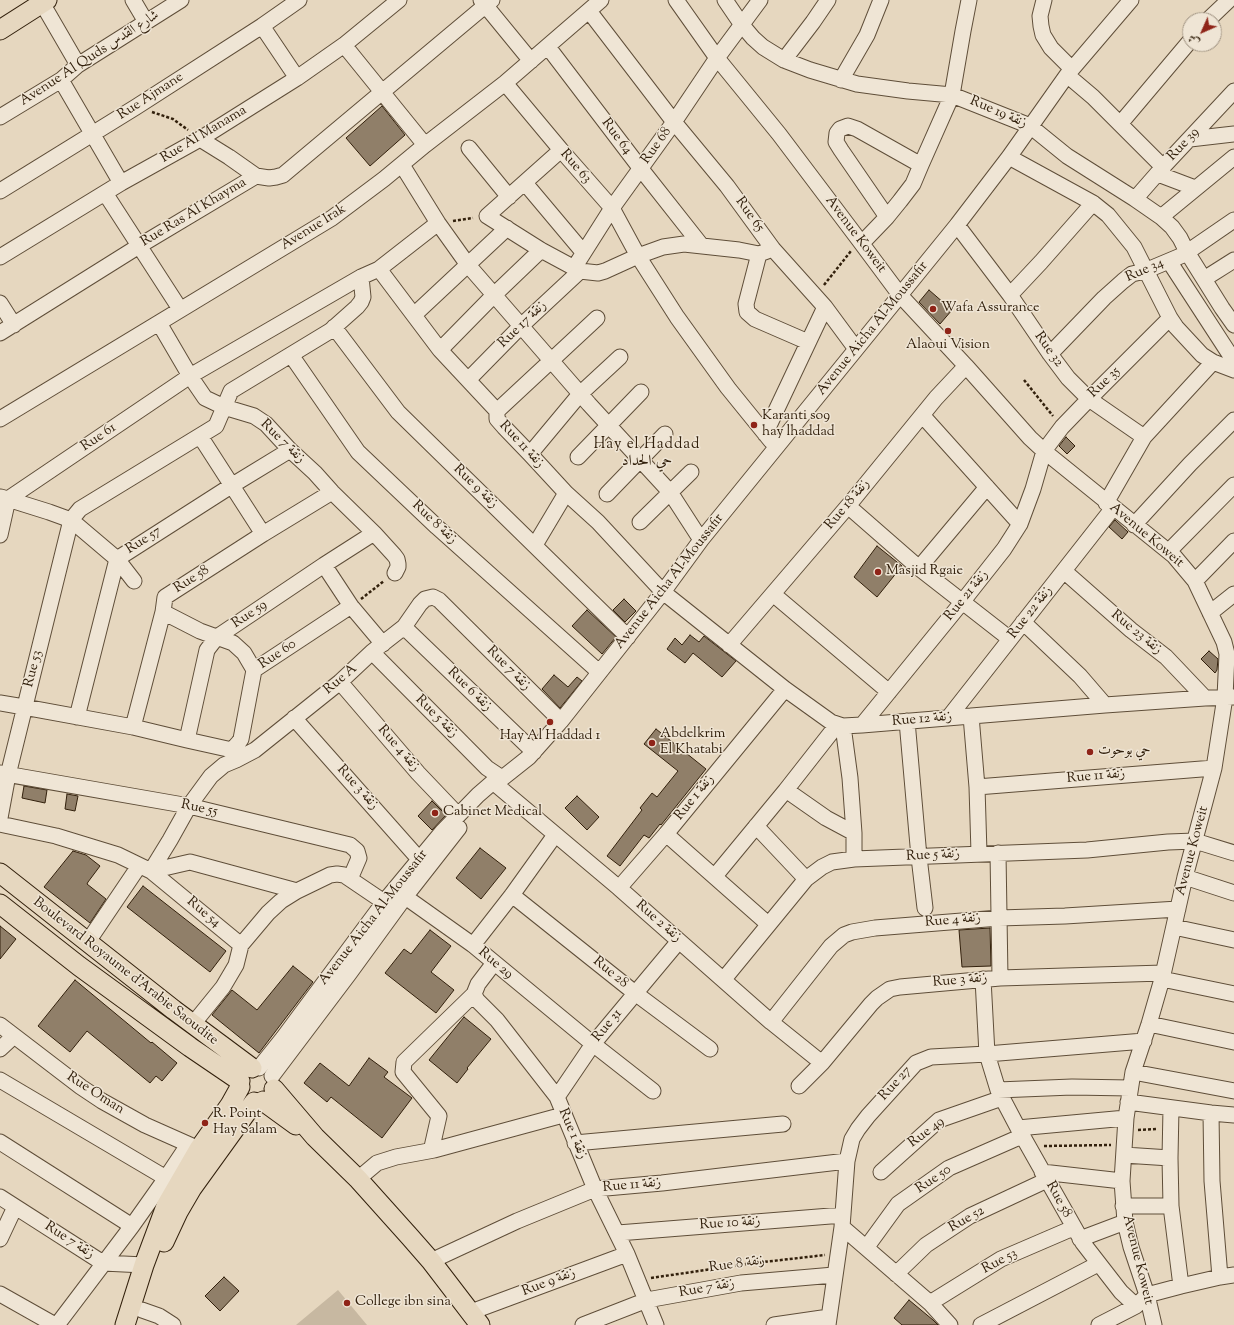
<!DOCTYPE html>
<meta charset="utf-8">
<style>
body{margin:0}
#map{position:relative;width:1234px;height:1325px;overflow:hidden;background:#e6d7bf;font-family:"Sorts Mill Goudy",Amiri,serif}
canvas{display:block}
.north{position:absolute;left:1182px;top:12px;width:40px;height:40px;box-sizing:border-box;background:#efe5d5;border:1px solid #a39685;border-radius:50%;rotate:225deg;font-size:11px;font-weight:700;line-height:16px;text-align:center;color:#32200c}
.north::after{content:'';display:block;margin:auto;width:14px;height:18px;background:#8f2418;clip-path:polygon(50% 0,100% 100%,50% 72%,0 100%)}
</style>
<div id="map">
<canvas width="1234" height="1325"></canvas>
<div class="north">ش</div>
</div>
<script>
const ctx = document.querySelector('canvas').getContext('2d');
ctx.lineJoin = 'round';
function fill(path, color) {
  ctx.fillStyle = color;
  ctx.fill(path, 'evenodd');
}
function toPath(rows) {
  const path = new Path2D();
  for (const r of rows) {
    path.moveTo(r[0], r[1]);
    for (let i = 2; i < r.length; i += 2) path.lineTo(r[i], r[i + 1]);
  }
  return path;
}
function stroke(path, color, width, dash) {
  ctx.strokeStyle = color;
  ctx.lineWidth = width;
  ctx.lineCap = dash ? 'butt' : 'round';
  ctx.setLineDash(dash || []);
  ctx.stroke(path);
}
function drawText(font, color, halo, rows, align = 'center') {
  ctx.font = font + ' "Sorts Mill Goudy",Amiri,serif';
  ctx.lineWidth = 3;
  ctx.setLineDash([]);
  ctx.textBaseline = 'middle';
  ctx.strokeStyle = halo;
  ctx.fillStyle = color;
  for (const [text, x, y, turn = 0] of rows) {
    ctx.save();
    ctx.translate(x, y);
    ctx.rotate((+turn || 0) * Math.PI / 180);
    ctx.textAlign = isNaN(turn) ? turn : align;
    if (halo) ctx.strokeText(text, 0, 0);
    ctx.fillText(text, 0, 0);
    ctx.restore();
  }
}
const green = toPath([
 [338,1290,367,1325,296,1325]
]);
const building = toPath([
 [382,106,405,135,370,166,346,138,382,106],
 [929,290,952,310,940,324,919,302,929,290],
 [1066,437,1075,446,1067,454,1059,446,1066,437],
 [1115,520,1128,532,1122,539,1109,527,1115,520],
 [877,546,902,566,877,597,854,577,877,546],
 [624,599,636,611,625,622,613,610,624,599],
 [587,610,616,637,602,654,572,626,587,610],
 [690,635,699,642,704,636,736,661,722,677,693,653,685,663,667,649,675,638,682,645,690,635],
 [1209,651,1218,659,1217,670,1215,673,1201,659,1209,651],
 [554,675,568,687,577,677,582,681,560,708,542,689,554,675],
 [656,729,706,769,661,825,660,824,649,838,644,835,620,866,607,856,642,810,640,808,652,793,657,797,678,771,644,744,656,729],
 [24,786,47,790,45,803,22,798,24,786],
 [67,794,78,796,75,811,65,809,67,794],
 [577,796,599,817,587,830,565,808,577,796],
 [432,801,446,815,432,830,418,816,432,801],
 [480,848,506,868,481,899,456,878,480,848],
 [73,851,86,855,100,866,88,882,87,884,106,899,90,923,44,887,73,851],
 [143,886,226,951,210,972,127,907,143,886],
 [0,926,16,939,0,959,0,926],
 [990,928,991,966,962,967,959,930,990,928],
 [430,930,451,946,431,972,454,990,436,1013,385,973,404,949,411,954,430,930],
 [293,966,313,982,259,1053,212,1015,232,990,257,1010,293,966],
 [75,980,151,1043,152,1042,177,1063,162,1081,156,1076,150,1083,87,1031,70,1052,38,1026,75,980],
 [464,1017,491,1039,467,1068,468,1069,457,1083,429,1060,464,1017],
 [369,1058,388,1072,384,1077,412,1098,382,1138,331,1097,327,1102,304,1083,320,1063,349,1086,369,1058],
 [224,1277,239,1291,220,1311,205,1296,224,1277],
 [909,1300,933,1320,938,1325,902,1325,894,1318,909,1300]
]);
const path = toPath([
 [152,112,173,119,188,130],
 [453,221,473,218],
 [824,285,851,251],
 [1024,380,1053,416],
 [361,599,384,581],
 [1138,1130,1157,1129],
 [1044,1146,1111,1145],
 [651,1278,746,1264,825,1255]
]);
const minor = toPath([
 [133,0,146,22],
 [481,0,531,61],
 [676,0,717,58,779,134,859,240,900,295,966,366,1030,438,1044,451,1174,556,1195,581,1224,642,1227,654,1225,697,1214,768,1185,877,1162,979,1149,1024,1133,1072,1126,1118,1122,1181,1125,1222,1131,1247,1147,1295,1154,1325],
 [725,0,742,25,753,38,763,47,784,60,810,70,857,84,908,91,952,95,1030,126,1067,156,1135,199,1161,217,1172,227,1180,238,1187,252,1222,308,1234,325],
 [1044,0,1040,16,1041,26,1043,35,1051,48,1072,69],
 [42,3,78,65],
 [589,11,674,122,727,186,773,249,825,307,765,434],
 [1208,20,1229,0],
 [262,26,297,78],
 [344,45,425,145],
 [548,47,641,169,701,245],
 [784,60,813,22,828,0],
 [1067,75,1093,97,1163,167],
 [61,80,121,183],
 [841,80,867,35,881,0],
 [505,83,561,150,612,208,638,256,677,317,728,388,771,441],
 [0,117,61,80,78,65,181,0],
 [1120,124,1190,41],
 [200,139,229,157,256,176],
 [1190,139,1234,134],
 [469,148,509,197],
 [561,150,487,216,541,250,580,271,598,273,605,271,638,256,663,247,684,244,739,250,759,254,773,249],
 [1009,157,1093,203,1108,215,1134,247,1170,318,1176,327,1202,355,1213,362,1234,370],
 [402,165,438,223,468,265,589,404,670,492,701,540],
 [1158,174,1195,188],
 [525,183,583,252],
 [0,191,136,107,262,26,299,0],
 [105,193,180,309],
 [1135,199,1163,167,1234,91],
 [887,217,841,150,836,142,837,133,840,129,848,126,857,129,921,165],
 [1161,217,1234,157],
 [957,225,1010,295,1050,354,1068,378,1089,399,1144,437],
 [862,243,887,217,900,201,913,184,921,165,952,95,963,31,969,0],
 [759,254,746,304,747,312,755,319,808,342],
 [0,257,121,183,200,139,297,78,344,45,399,0],
 [1169,261,1234,361],
 [574,268,612,208,674,122,717,58,760,0],
 [379,269,440,350,497,411,497,419,504,427,530,454,566,493,598,522,663,592,785,689,831,722,843,726,862,725,1105,705,1205,698,1234,697],
 [1204,279,1234,260],
 [1010,295,1041,262,1093,203],
 [0,303,14,325],
 [825,307,856,349],
 [414,315,507,228],
 [159,323,190,376,205,398,224,407,254,416,266,424,290,450,315,473,332,492,374,533,394,555,397,559,398,564,398,567,395,573],
 [334,327,398,412,628,637],
 [0,333,139,246,256,176,269,178,276,177,283,175,492,0],
 [440,350,494,295,541,250],
 [1050,354,1104,298,1123,281,1132,274,1145,271,1183,255,1234,220],
 [291,355,358,452,437,527,599,672],
 [468,380,521,326,580,271],
 [497,411,597,318],
 [922,415,1020,524],
 [0,419,332,218,384,179,425,145,505,83,601,0],
 [200,436,263,534],
 [530,454,580,394,620,357],
 [578,457,641,392],
 [607,494,665,434],
 [1,497,49,512,71,520,117,559,134,581],
 [1106,503,1144,437,1213,362],
 [848,506,919,568,1010,639],
 [640,522,691,472],
 [1134,525,1190,464,1234,420],
 [0,535,8,499,190,376,361,277,379,269,438,223],
 [535,545,566,493],
 [1169,551,1234,485],
 [324,565,351,606,383,644],
 [919,568,987,487],
 [1064,571,1131,630,1166,657,1205,698],
 [1195,581,1234,541],
 [773,594,889,692],
 [163,612,200,631,233,643,244,653,254,670],
 [1210,613,1234,594],
 [1023,622,1080,676,1105,705],
 [404,627,534,752],
 [729,645,848,506,936,398,966,366],
 [372,652,487,768,502,778],
 [340,682,418,773,458,815],
 [0,703,24,707,133,727,187,740,232,750],
 [971,716,977,787,979,853],
 [77,717,117,559,231,486,290,450],
 [949,717,1113,508],
 [294,718,419,859],
 [907,721,919,857,925,908],
 [837,725,786,790,826,818,854,833],
 [862,725,963,601,1004,549,1020,524,1033,489,1044,451,1062,427,1089,399,1170,318],
 [843,726,850,778,854,833,854,859],
 [133,727,163,612,165,597,263,534,332,492],
 [187,740,207,650,217,637,324,565,374,533],
 [232,750,239,742,241,739,254,670,351,606],
 [0,773,189,806,350,845,357,851,359,858,350,879],
 [493,782,619,888,771,1022,822,1063],
 [977,787,1214,768],
 [0,818,8,775,71,520,80,509,216,426,231,391,330,331,357,307,361,302,363,297,361,277],
 [0,824,56,836,118,855,151,871,241,945],
 [756,826,806,879],
 [666,834,768,924],
 [998,853,1000,978],
 [151,871,170,840,189,806,211,776,224,765,236,760,255,750,340,682,372,652,404,627,420,604,425,599,433,597,439,600,561,721],
 [151,871,190,862,297,891],
 [715,876,786,790],
 [1185,877,1234,893],
 [619,888,666,834,785,689],
 [397,891,473,945,593,1044,653,1091],
 [512,895,635,993,710,1049],
 [1174,927,1234,940],
 [87,943,139,866],
 [473,945,512,895,555,835],
 [494,963,478,984,474,994,477,1000,497,1020,557,1097,595,1189,627,1254,656,1325],
 [724,979,806,879,822,867,832,862,854,859,1087,850,1168,842,1195,841,1234,853],
 [983,979,987,1054,998,1090,1018,1128,1083,1243,1121,1292,1136,1306],
 [1162,979,1234,994],
 [771,1022,831,946,844,935,852,932,875,928,999,918,1065,916,1178,909],
 [193,1024,223,987,236,965,241,945,268,913,281,901,297,891,330,875,337,874,344,875,350,879,384,902],
 [1149,1024,1234,1042],
 [0,1025,81,1087,102,1101,145,1125,199,1149],
 [0,1049,14,1036],
 [259,1068,283,1038,384,902,442,832,478,795,493,782,500,780,529,757,561,721,663,592,701,540,957,225,1009,157,1067,75,1131,0],
 [1133,1072,1234,1091],
 [272,1076,349,974,405,897,459,828],
 [0,1080,166,1178],
 [799,1086,822,1063,871,1004,877,998,890,989,900,987,1000,978,1163,973],
 [998,1090,1072,1087,1130,1088],
 [557,1097,593,1044,679,941],
 [1128,1102,1211,1113,1234,1115],
 [1171,1108,1170,1158,1171,1206,1181,1286],
 [1211,1113,1212,1181,1220,1277],
 [1018,1128,1126,1118],
 [0,1142,132,1226],
 [575,1143,783,1124],
 [434,1150,432,1147,439,1116,403,1072,404,1062,474,994],
 [1124,1155,1170,1158],
 [881,1172,939,1120,1002,1098],
 [1042,1172,1122,1181],
 [358,1179,377,1163,396,1157,434,1150,563,1115],
 [0,1197,103,1263,144,1265],
 [1123,1206,1171,1206],
 [842,1227,930,1303,950,1325],
 [618,1233,843,1215],
 [0,1239,15,1207],
 [1080,1239,1125,1222],
 [866,1248,898,1204,949,1168,1022,1136],
 [431,1261,517,1221,595,1189,662,1183,847,1161],
 [896,1274,926,1245,970,1216,1047,1180],
 [0,1294,55,1325],
 [930,1303,1001,1259,1073,1228],
 [142,1310,159,1316,173,1325],
 [471,1312,627,1254],
 [57,1325,132,1226,166,1178,188,1145],
 [583,1325,647,1300,741,1283,834,1275],
 [774,1325,829,1317],
 [828,1325,842,1227,847,1161,852,1139,858,1129,868,1116,916,1063,931,1057,987,1054,1144,1041],
 [981,1325,1098,1264],
 [1099,1325,1136,1306,1147,1295,1181,1286,1220,1277,1234,1275]
]);
const major = toPath([
 [0,30,47,0],
 [0,873,174,1010,252,1068],
 [0,904,79,966,190,1047,240,1081],
 [274,1089,315,1137,358,1179,410,1237,431,1261,480,1325],
 [263,1101,296,1125],
 [164,1242,178,1212,192,1188,254,1102],
 [125,1325,144,1265,166,1206,199,1149,230,1105,240,1087]
]);
const markers = [
 [933,309,4,"#8f2418"],
 [948,331,4,"#8f2418"],
 [754,425,4,"#8f2418"],
 [878,572,4,"#8f2418"],
 [550,722,4,"#8f2418"],
 [652,743,4,"#8f2418"],
 [1090,752,4,"#8f2418"],
 [435,813,4,"#8f2418"],
 [205,1123,4,"#8f2418"],
 [347,1303,4,"#8f2418"]
];
const streetNames = [
 ["Avenue Al Quds شارع القدس",90,59,-33],
 ["Rue Ajmane",151,97,-33],
 ["Rue 19 زنقة",998,113,23],
 ["Rue Al Manama",204,135,-31],
 ["Rue 64",616,137,53],
 ["Rue 39",1184,145,-47],
 ["Rue 68",657,146,-55],
 ["Rue 63",575,167,49],
 ["Rue Ras Al Khayma",194,213,-31],
 ["Rue 65",749,215,54],
 ["Avenue Irak",314,228,-32],
 ["Avenue Koweit",855,235,53],
 ["Rue 34",1145,271,-24],
 ["Rue 17 زنقة",523,325,-44],
 ["Avenue Aicha Al-Moussafir",873,329,-51],
 ["Rue 32",1048,350,55],
 ["Rue 35",1105,383,-44],
 ["Rue 61",99,438,-34],
 ["Rue 7 زنقة",282,442,44],
 ["Rue 11 زنقة",521,445,47],
 ["Rue 9 زنقة",475,487,44],
 ["Rue 18 زنقة",848,505,-50],
 ["Rue 8 زنقة",434,523,43],
 ["Avenue Koweit",1146,536,40],
 ["Rue 57",144,541,-33],
 ["Rue 58",192,580,-33],
 ["Avenue Aicha Al-Moussafir",670,582,-52],
 ["Rue 21 زنقة",967,596,-51],
 ["Rue 22 زنقة",1031,613,-52],
 ["Rue 59",250,615,-34],
 ["Rue 23 زنقة",1136,633,39],
 ["Rue 60",278,655,-34],
 ["Rue 53",34,669,-76],
 ["Rue 7 زنقة",508,669,45],
 ["Rue A",341,680,-40],
 ["Rue 6 زنقة",469,690,44],
 ["Rue 5 زنقة",436,717,45],
 ["Rue 12 زنقة",922,720,-5],
 ["Rue 4 زنقة",398,749,49],
 ["Rue 11 زنقة",1096,777,-5],
 ["Rue 3 زنقة",357,788,48],
 ["Rue 1 زنقة",695,798,-51],
 ["Rue 55",199,809,12],
 ["Avenue Koweit",1193,851,-75],
 ["Rue 5 زنقة",933,856,-3],
 ["Rue 54",203,913,40],
 ["Avenue Aicha Al-Moussafir",374,918,-52],
 ["Rue 4 زنقة",953,921,-5],
 ["Rue 2 زنقة",658,922,41],
 ["Rue 29",495,964,40],
 ["Boulevard Royaume d'Arabie Saoudite",125,972,38],
 ["Rue 28",610,973,39],
 ["Rue 3 زنقة",960,981,-5],
 ["Rue 31",608,1026,-50],
 ["Rue 27",896,1084,-48],
 ["Rue Oman",95,1094,33],
 ["Rue 49",927,1133,-37],
 ["Rue 1 زنقة",572,1134,67],
 ["Rue 50",934,1180,-34],
 ["Rue 11 زنقة",632,1186,-5],
 ["Rue 58",1058,1200,61],
 ["Rue 52",967,1220,-30],
 ["Rue 10 زنقة",730,1224,-4],
 ["Rue 7 زنقة",69,1241,33],
 ["Avenue Koweit",1137,1260,76],
 ["Rue 53",1000,1262,-28],
 ["Rue 8 زنقة",737,1265,-8],
 ["Rue 9 زنقة",549,1283,-21],
 ["Rue 7 زنقة",707,1289,-10]
];
const poiNames = [
 ["Wafa Assurance",941,309],
 ["Alaoui Vision",948,346,"center"],
 ["Karanti so9",762,417],
 ["hay lhaddad",762,433],
 ["Masjid Rgaie",886,572],
 ["Abdelkrim",660,735],
 ["El Khatabi",660,751],
 ["Hay Al Haddad 1",550,737,"center"],
 ["حي بوحوت",1098,752],
 ["Cabinet Medical",443,813],
 ["R. Point",213,1115],
 ["Hay Salam",213,1131],
 ["College ibn sina",355,1303]
];
const neighbourhoodNames = [
 ["Hay el Haddad",647,445],
 ["حي الحداد",647,462]
];
fill(green, '#c7b8a1');
fill(building, '#907f69');
stroke(building, '#32200c', 1);
stroke(minor, '#5f4e39', 17);
stroke(major, '#32200c', 21);
stroke(path, '#32200c', 2.5, [3, 2]);
stroke(minor, '#efe5d5', 15);
stroke(major, '#e6d7bf', 19);
for (const [x, y, r, color] of markers) {
  const dot = new Path2D();
  dot.arc(x, y, r, 0, 2 * Math.PI);
  ctx.fillStyle = color;
  ctx.fill(dot);
  stroke(dot, '#efe5d5', 1.5);
}
drawText('14px', '#32200c', '#efe5d5', streetNames);
drawText('14px', '#32200c', '#efe5d5', poiNames, 'left');
ctx.letterSpacing = '1px';
drawText('15px', '#32200c', '#efe5d5', neighbourhoodNames);
ctx.letterSpacing = '0px';
</script>
